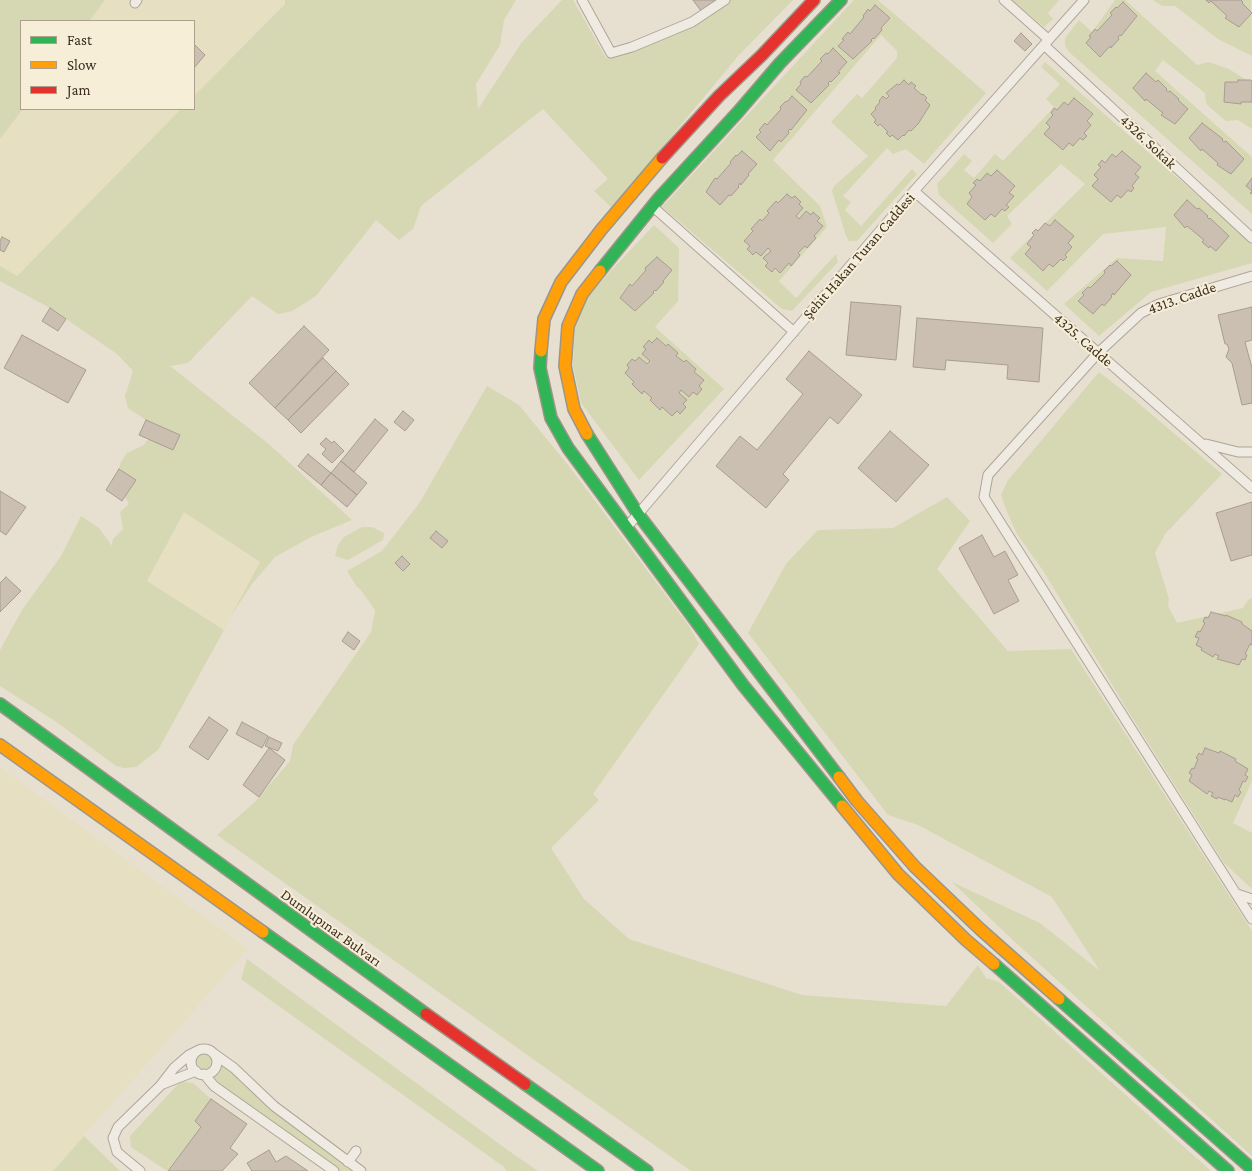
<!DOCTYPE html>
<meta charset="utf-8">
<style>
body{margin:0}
#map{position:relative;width:1252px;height:1171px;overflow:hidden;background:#e7e0d1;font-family:"Crimson Pro",serif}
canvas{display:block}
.legend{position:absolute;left:20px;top:20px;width:175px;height:90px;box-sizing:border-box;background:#f7eed8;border:1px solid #ada18e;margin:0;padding:6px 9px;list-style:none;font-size:15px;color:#3d2e20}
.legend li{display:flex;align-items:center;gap:10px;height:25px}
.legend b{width:25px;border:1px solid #ada18e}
</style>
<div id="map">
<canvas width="1252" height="1171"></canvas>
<ul class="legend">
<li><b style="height:6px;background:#30b455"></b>Fast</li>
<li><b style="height:6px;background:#ff9f0a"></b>Slow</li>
<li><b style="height:6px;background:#e5322d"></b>Jam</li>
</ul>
</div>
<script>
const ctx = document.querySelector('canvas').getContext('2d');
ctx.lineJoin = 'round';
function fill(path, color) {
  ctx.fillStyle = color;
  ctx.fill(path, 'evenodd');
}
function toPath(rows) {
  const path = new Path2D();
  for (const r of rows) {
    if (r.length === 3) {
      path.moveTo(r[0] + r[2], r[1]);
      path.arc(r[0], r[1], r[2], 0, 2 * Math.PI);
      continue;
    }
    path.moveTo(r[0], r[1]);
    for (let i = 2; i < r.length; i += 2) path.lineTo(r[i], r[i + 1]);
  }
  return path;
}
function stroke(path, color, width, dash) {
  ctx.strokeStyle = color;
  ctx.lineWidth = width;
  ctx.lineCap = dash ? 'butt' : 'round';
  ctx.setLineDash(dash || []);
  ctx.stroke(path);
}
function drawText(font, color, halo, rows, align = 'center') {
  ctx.font = font + ' "Crimson Pro",serif';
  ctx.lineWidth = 4;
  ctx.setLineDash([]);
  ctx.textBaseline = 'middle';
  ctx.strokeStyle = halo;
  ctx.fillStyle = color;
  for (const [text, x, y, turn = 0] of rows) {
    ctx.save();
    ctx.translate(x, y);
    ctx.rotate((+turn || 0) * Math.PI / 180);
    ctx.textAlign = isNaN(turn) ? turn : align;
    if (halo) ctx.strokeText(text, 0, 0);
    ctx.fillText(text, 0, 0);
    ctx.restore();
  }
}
const farmland = toPath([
 [105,0,285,0,285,3,194,96,194,21,89,21],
 [23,109,181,109,16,276,0,266,0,139],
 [184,511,260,563,224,630,147,581],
 [0,767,248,949,53,1171,0,1171]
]);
const green = toPath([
 [0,0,105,0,89,21,21,21,21,109,23,109,0,139],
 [285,0,516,0,504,20,500,45,476,84,478,109,522,42,562,0,573,0,606,58,635,49,725,0,793,0,738,56,612,208,594,191,608,179,543,109,421,206,413,229,399,240,376,220,316,296,292,311,278,314,252,296,188,363,170,366,270,445,352,520,311,537,275,557,252,584,231,616,260,562,184,512,147,581,224,630,158,750,136,767,124,768,116,766,55,721,0,686,0,650,22,610,61,556,81,516,99,528,112,546,113,539,123,529,120,512,129,504,125,497,135,481,119,469,121,462,127,453,144,445,148,439,179,435,146,420,128,408,125,396,133,371,117,354,50,308,0,281,0,266,17,276,181,109,194,109,194,96,285,4],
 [854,0,878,0,986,93,924,164,906,149,893,154,887,148,843,196,851,202,845,210,861,226,912,169,917,174,857,241,849,241,846,236,832,191,834,186,868,156,831,122,857,94,862,98,897,58,897,51,881,35,773,160,820,206,827,227,779,281,796,298,836,254,838,262,792,311,782,309,662,207],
 [1012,0,1059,0,1048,13,1053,19,1044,27],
 [1115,0,1125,0,1197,65,1209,62,1229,69,1248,81,1252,81,1252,129,1238,120,1226,121,1206,104,1205,93,1163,60,1155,71,1252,157,1252,214,1069,52,1065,46,1065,38,1079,20,1092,32],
 [1153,0,1251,0,1252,56,1218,39,1175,6,1162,6],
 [1045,62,1252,243,1252,263,1151,292,1099,336,1064,304,1117,258,1163,261,1166,227,1103,234,1047,291,1010,258,1085,184,1061,164,1007,216,1012,224,993,243,939,195,937,184,964,154,972,161,964,170,974,178,995,154,1003,161,1054,107,1046,99,1060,84,1041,67],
 [654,225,679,248,678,301,655,327,724,389,639,480,581,403,573,366,575,325,588,295],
 [1099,372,1130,396,1222,474,1165,534,1155,553,1169,599,1168,606,1177,623,1243,608,1248,600,1252,598,1252,781,1233,823,1252,833,1252,889,1224,863,1128,711,1044,572,1017,534,1007,512,1001,495,1008,480],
 [487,386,519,405,568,465,689,626,699,644,593,794,599,800,551,848,584,899,629,939,802,995,946,1006,978,965,986,978,999,982,1211,1171,691,1171,217,835,255,802,290,761,293,745,371,632,375,610,360,589,357,587,347,571,382,551,420,502],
 [947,497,970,521,937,569,1008,651,1071,649,1252,931,1252,1156,1016,943,952,882,1040,923,1100,971,1052,897,918,825,888,815,748,633,786,564,818,530,893,528],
 [362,527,372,527,384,533,383,540,348,560,335,556,338,545,344,537],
 [247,959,509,1151,538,1171,506,1171,504,1167,241,979],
 [202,1049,210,1050,361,1171,334,1171,204,1074,196,1071,193,1068,192,1060,193,1056],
 [186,1082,193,1083,211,1099,195,1121,201,1127,167,1171,131,1147,130,1136,179,1083],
 [84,1136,120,1171,53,1171]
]);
const building = toPath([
 [693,0,717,0,701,11,693,0],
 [1206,0,1241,0,1243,2,1242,3,1252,13,1239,27,1225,18,1227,16,1211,1,1209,3,1206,0],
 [1123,2,1137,16,1121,36,1120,35,1118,37,1119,39,1111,48,1110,46,1100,57,1086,43,1091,37,1089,36,1095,29,1097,31,1112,15,1110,13,1116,7,1117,8,1123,2],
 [875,5,890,18,881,28,882,30,874,39,873,38,871,40,872,41,853,59,838,46,844,40,842,39,848,32,850,34,864,17,863,16,868,9,870,11,875,5],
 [1021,33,1032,44,1025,51,1014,41,1021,33],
 [194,44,205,55,194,68,194,44],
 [833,48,847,62,838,72,840,73,831,82,830,81,828,83,829,85,811,103,796,90,801,84,800,82,805,76,807,77,822,61,820,59,826,53,828,54,833,48],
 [1146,73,1156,82,1158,80,1167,89,1166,90,1168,92,1170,91,1179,99,1178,100,1188,109,1175,124,1161,115,1163,113,1146,99,1145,101,1133,88,1146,73],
 [904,80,909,85,911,82,916,86,914,88,922,95,923,94,927,98,925,100,930,105,918,124,911,131,909,130,904,136,903,135,898,140,892,135,890,137,886,133,888,132,880,124,878,126,874,122,876,120,871,114,876,109,875,108,880,102,879,101,883,96,886,99,889,96,886,93,897,84,899,85,904,80],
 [1238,80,1251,80,1252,82,1252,102,1241,102,1241,104,1224,102,1225,82,1238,82,1238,80],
 [792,96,807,110,791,130,790,129,788,131,789,133,781,142,779,140,770,151,756,137,761,132,759,130,765,123,767,125,781,109,780,107,786,101,787,102,792,96],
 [1074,98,1093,114,1087,121,1091,125,1084,133,1087,136,1083,140,1080,138,1073,146,1069,143,1063,150,1044,134,1050,127,1046,123,1053,115,1051,113,1054,108,1057,110,1064,102,1068,105,1074,98],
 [1202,123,1223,139,1222,140,1224,142,1226,141,1244,159,1231,174,1217,165,1218,163,1202,149,1201,151,1189,138,1202,123],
 [742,151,757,164,748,174,749,175,741,185,740,183,738,186,739,187,731,196,729,195,720,205,706,192,715,178,717,179,731,163,730,162,736,155,737,156,742,151],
 [1122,151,1141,167,1135,174,1139,177,1132,186,1134,188,1131,192,1128,190,1121,198,1117,195,1111,202,1092,186,1098,179,1094,175,1101,167,1098,165,1102,160,1105,163,1112,154,1116,157,1122,151],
 [997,170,1015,186,1009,193,1014,196,1006,205,1009,207,1005,211,1002,209,995,217,991,214,985,220,967,204,972,197,969,193,976,185,973,183,977,179,980,181,987,173,991,176,997,170],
 [1252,178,1252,194,1250,193,1252,191,1246,186,1252,178],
 [787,194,792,198,795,196,801,202,799,204,803,208,796,216,799,219,806,211,811,215,813,212,820,218,817,221,823,226,814,236,816,238,807,248,805,246,798,253,800,255,791,266,789,263,780,273,775,268,772,272,765,266,768,263,763,258,771,251,768,248,761,256,756,252,753,255,747,249,750,246,744,241,753,231,751,229,760,219,762,221,769,213,767,211,776,201,778,203,787,194],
 [1187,200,1197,209,1199,208,1208,216,1207,217,1209,219,1210,218,1229,236,1216,251,1210,246,1209,248,1202,242,1204,240,1187,226,1185,228,1174,215,1187,200],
 [1055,220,1074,236,1068,243,1072,247,1065,255,1067,257,1063,261,1061,259,1053,267,1049,264,1043,271,1025,254,1031,247,1027,244,1034,235,1032,233,1036,229,1038,231,1045,223,1050,226,1055,220],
 [2,237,10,241,4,252,0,250,0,241,2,237],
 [657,257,672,270,663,281,664,282,656,291,655,290,653,292,654,293,635,311,620,298,630,284,632,286,646,270,645,268,657,257],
 [1117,261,1131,275,1114,295,1113,293,1111,296,1112,297,1104,306,1102,304,1093,314,1078,301,1084,295,1082,293,1088,287,1090,288,1105,273,1104,271,1110,265,1111,266,1117,261],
 [851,302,901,306,896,360,846,355,851,302],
 [1252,307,1252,340,1245,342,1252,368,1252,403,1242,405,1232,363,1226,357,1229,349,1227,344,1225,344,1218,315,1252,307],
 [50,308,66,319,58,331,42,321,50,308],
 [917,318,1043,328,1039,382,1007,379,1008,365,946,360,945,370,913,367,917,318],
 [304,326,329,350,275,408,249,383,304,326],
 [22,335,86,370,68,403,4,368,22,335],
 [657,338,666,346,668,344,678,353,676,356,684,362,686,360,696,369,694,372,704,380,699,386,702,389,697,395,693,392,689,397,681,390,679,393,687,400,683,404,686,407,680,414,677,411,672,416,662,407,660,410,650,400,652,398,644,391,642,394,632,384,634,382,625,373,629,368,627,365,632,359,635,361,639,357,647,364,650,361,642,354,646,349,643,347,649,340,652,343,657,338],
 [809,351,862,395,838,424,830,417,783,474,789,480,766,508,716,466,740,436,757,450,803,394,786,379,809,351],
 [323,358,336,371,288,420,275,408,323,358],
 [336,371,349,384,301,433,288,420,336,371],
 [403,411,414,420,405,431,394,422,403,411],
 [375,419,388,430,354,472,341,461,375,419],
 [146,420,180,435,173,450,139,435,146,420],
 [890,431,929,465,896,502,858,468,890,431],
 [326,438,332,443,334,441,344,451,332,463,322,454,326,449,320,444,326,438],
 [308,454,331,473,321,485,298,466,308,454],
 [341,461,367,483,357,495,331,473,341,461],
 [119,469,136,480,122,501,106,490,119,469],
 [331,473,357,495,347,507,321,485,331,473],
 [0,491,26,507,6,535,0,531,0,491],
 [1252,502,1252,555,1231,561,1216,513,1252,502],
 [436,531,448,541,442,548,430,538,436,531],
 [982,535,994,557,1005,551,1018,575,1008,580,1019,601,994,614,959,548,982,535],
 [402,556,410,564,403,571,395,563,402,556],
 [6,577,21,591,0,612,0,583,6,577],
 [1211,612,1226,616,1226,615,1242,622,1242,624,1252,631,1252,645,1250,644,1245,654,1247,655,1245,660,1242,659,1239,665,1217,659,1219,656,1215,654,1213,657,1201,650,1202,648,1196,645,1199,638,1195,637,1198,631,1200,632,1205,623,1203,622,1205,617,1208,618,1211,612],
 [348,632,360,641,354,650,342,641,348,632],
 [209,717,228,730,208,760,189,747,209,717],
 [242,722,268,736,262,748,236,734,242,722],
 [269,737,282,743,278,751,265,746,269,737],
 [269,748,285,760,259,797,243,785,269,748],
 [1205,748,1219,753,1220,751,1236,759,1235,761,1248,769,1245,775,1248,777,1245,782,1243,781,1239,790,1241,792,1238,797,1235,795,1232,802,1225,799,1225,800,1218,797,1217,799,1211,796,1213,793,1209,791,1207,794,1189,781,1192,775,1189,773,1192,768,1194,769,1198,759,1196,758,1199,753,1202,755,1205,748],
 [211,1099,247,1124,230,1148,238,1154,222,1171,168,1171,201,1127,195,1121,211,1099],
 [269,1150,276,1162,286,1156,308,1171,252,1171,247,1163,269,1150]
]);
const street = toPath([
 [582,0,611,53,632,47,692,22,725,0],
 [1004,0,1048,39],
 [135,3,137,0],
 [1044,45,1252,238],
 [914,191,1252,488],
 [652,206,794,332],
 [1252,276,1159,304,1141,313,1098,353,988,475,984,497,1252,919],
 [1206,444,1238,452,1252,452],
 [627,527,914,191,1084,0],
 [1237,894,1252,899],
 [204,1062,13],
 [213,1053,234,1068,274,1106,361,1171],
 [204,1074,214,1086,334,1171],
 [163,1084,196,1071],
 [348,1162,356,1151],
 [140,1171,117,1152,113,1138,118,1127,160,1086,174,1068,189,1055,199,1050]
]);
const fast = toPath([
 [600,271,659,198,738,112,780,63,841,0],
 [541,351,540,368,551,418,568,448,743,685,842,806],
 [587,434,638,514,839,777],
 [0,704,426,1014],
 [263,932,598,1171],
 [994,964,1228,1171],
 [1059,999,1252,1169],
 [525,1084,647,1171]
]);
const slow = toPath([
 [541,351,544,319,561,282,601,230,662,158],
 [587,434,574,409,565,366,568,326,582,294,600,271],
 [0,745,263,932],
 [839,777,857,801,915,867,980,929,1059,999],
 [842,806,898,874,966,940,994,964]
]);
const jam = toPath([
 [662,158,719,96,762,55,814,0],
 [426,1014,525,1084]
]);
const streetNames = [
 ["4326. Sokak",1148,142,43],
 ["Şehit Hakan Turan Caddesi",859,256,-49],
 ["4313. Cadde",1182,298,-19],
 ["4325. Cadde",1083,340,41],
 ["Dumlupınar Bulvarı",331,928,36]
];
fill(farmland, '#e6dfc2');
fill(green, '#d6d7b3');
fill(building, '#cbbfb2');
stroke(building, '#a89c90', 1);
stroke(street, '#ada599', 11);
stroke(fast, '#9c958a', 14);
stroke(slow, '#9c958a', 14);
stroke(jam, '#9c958a', 14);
stroke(street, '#efebe3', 9);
stroke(fast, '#30b455', 11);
stroke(slow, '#ff9f0a', 11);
stroke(jam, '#e5322d', 11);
drawText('15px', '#3d2e20', '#f7eed8', streetNames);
</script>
